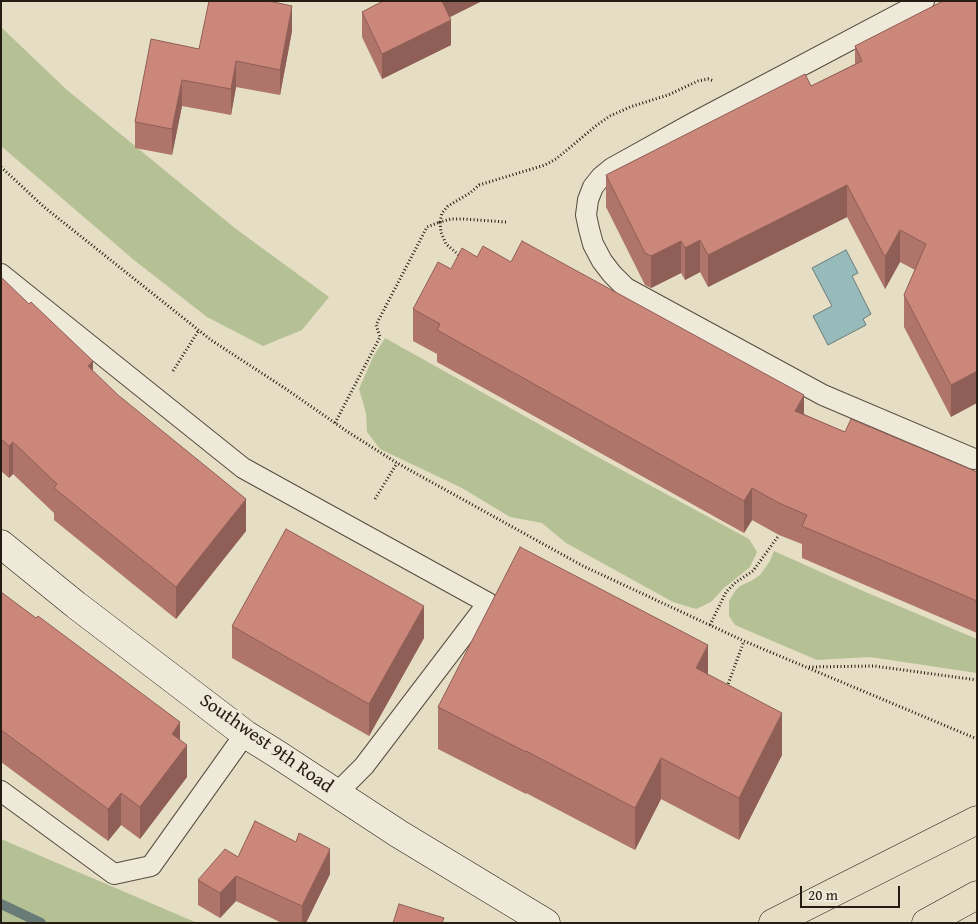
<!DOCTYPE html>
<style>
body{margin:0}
#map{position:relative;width:978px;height:924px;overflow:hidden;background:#e5ddc4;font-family:"Gentium Book Plus",serif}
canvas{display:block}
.frame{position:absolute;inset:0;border:2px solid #251d13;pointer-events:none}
.scale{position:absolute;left:800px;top:886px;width:100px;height:22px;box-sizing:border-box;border:2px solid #251d13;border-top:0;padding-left:6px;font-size:15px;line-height:18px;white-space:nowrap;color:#251d13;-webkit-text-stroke:4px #eee9d9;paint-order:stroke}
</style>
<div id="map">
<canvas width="978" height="924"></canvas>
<div class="frame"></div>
<div class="scale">20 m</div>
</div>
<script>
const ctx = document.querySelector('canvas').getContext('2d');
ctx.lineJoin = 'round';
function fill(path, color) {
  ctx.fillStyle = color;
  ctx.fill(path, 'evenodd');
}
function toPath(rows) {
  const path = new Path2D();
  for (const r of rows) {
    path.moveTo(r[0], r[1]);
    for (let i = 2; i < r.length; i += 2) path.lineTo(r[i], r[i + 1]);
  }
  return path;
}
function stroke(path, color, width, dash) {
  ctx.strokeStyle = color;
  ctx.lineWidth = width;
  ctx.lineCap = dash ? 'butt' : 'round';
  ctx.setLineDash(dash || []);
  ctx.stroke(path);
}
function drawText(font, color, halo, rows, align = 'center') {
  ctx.font = font + ' "Gentium Book Plus",serif';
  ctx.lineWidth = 5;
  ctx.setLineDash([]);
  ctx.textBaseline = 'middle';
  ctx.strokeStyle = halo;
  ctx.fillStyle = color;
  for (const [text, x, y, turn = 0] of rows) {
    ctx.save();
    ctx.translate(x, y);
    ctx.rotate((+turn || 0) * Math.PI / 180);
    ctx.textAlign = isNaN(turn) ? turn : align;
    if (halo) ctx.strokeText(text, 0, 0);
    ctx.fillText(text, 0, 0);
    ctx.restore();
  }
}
const green = toPath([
 [1,27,67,90,236,229,329,297,302,330,263,346,207,317,134,260,1,146],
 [385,338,596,456,749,539,757,552,750,567,724,588,711,602,696,609,673,602,566,543,542,523,510,517,462,488,380,449,367,432,366,413,359,389,373,357],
 [774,551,863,591,977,639,977,673,870,657,817,660,735,625,729,616,729,601,735,591,740,586,751,581,760,575,770,561],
 [1,839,195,922,198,923,1,923]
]);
const water = toPath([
 [846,250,858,273,852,276,871,314,863,319,866,325,828,345,813,316,832,306,812,268,846,250]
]);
const stream = toPath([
 [1,904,41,923]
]);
const path = toPath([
 [1,167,44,207,211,340,283,387,348,432,397,463,583,566,744,641,977,739],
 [506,222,463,219,451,219,440,222,442,213,448,206,470,193,479,185,545,165,556,159,597,125,610,116,630,107,668,95,698,81,708,79,714,81],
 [173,371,199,330],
 [335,423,380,337,376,325,427,227,440,222,441,232,446,244,461,257],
 [375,499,397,463],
 [710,625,726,592,736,582,753,571,779,535],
 [809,667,874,666,977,680],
 [727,687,744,641]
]);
const lane = toPath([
 [924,1,693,123,612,168,601,177,593,187,588,200,586,215,589,229,593,244,602,261,612,274,626,288,823,395,974,459],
 [1,274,243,468,488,603,364,766,337,793],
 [1,791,114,874,151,866,245,734]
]);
const secondary = toPath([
 [1,544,76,605,245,734,277,754,399,834,546,923]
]);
const primary = toPath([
 [773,923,977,820],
 [926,923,977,895]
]);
const wall = toPath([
 [480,1,480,2,450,17,451,45,382,79,362,37,362,12],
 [977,1,951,417,904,327,904,295,915,270,900,262,885,289,847,217,708,287,700,272,685,280,681,273,651,288,645,285,606,207,606,175,811,86,855,64,855,46],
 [292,31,280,95,236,87,231,115,182,106,172,155,135,148,135,122,199,49],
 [477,257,511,262,804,414,845,432,977,472,977,633,802,558,802,544,779,535,752,520,744,533,437,362,437,354,413,341,413,309,451,269],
 [1,277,93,371,246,531,176,619,54,520,54,513,13,474,9,478,1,471],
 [1,592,180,740,187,777,140,839,121,825,108,841,1,762],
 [232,626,424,638,369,736,232,658],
 [708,674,782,755,739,840,661,799,635,850,526,793,526,794,438,749,438,707],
 [238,857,330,874,306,923,282,923,236,901,220,918,198,905,198,880]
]);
const shadedWall = toPath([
 [440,1,480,1,480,2,440,22],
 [292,6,292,31,280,95,280,70],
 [451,20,451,45,382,79,382,54],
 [236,61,236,87,231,115,231,89],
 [182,80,182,106,172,155,172,129],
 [847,185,847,217,708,287,708,255],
 [900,230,900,262,885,289,885,257],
 [700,240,700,272,685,280,685,248],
 [681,241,681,273,651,288,651,256],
 [93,361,93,394,88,366],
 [977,371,977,403,951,417,951,385],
 [804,395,804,427,795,411],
 [13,442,13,474,9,478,9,446],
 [752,488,752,520,744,533,744,501],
 [246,499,246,531,176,619,176,587],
 [424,606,424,638,369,736,369,704],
 [708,645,708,686,696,668],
 [782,713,782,755,739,840,739,798],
 [180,722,180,754,187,745,187,777,140,839,140,807,172,734],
 [661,758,661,799,635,850,635,808],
 [121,793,121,825,108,841,108,809],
 [330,849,330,874,306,923,302,923,302,906],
 [236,876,236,901,220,918,220,893]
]);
const building = toPath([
 [209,1,269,1,292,6,280,70,236,61,231,89,182,80,172,129,135,122,151,39,199,49,209,1],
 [383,1,442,1,451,20,382,54,362,12,383,1],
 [943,1,977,1,977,371,951,385,904,295,926,244,900,230,885,257,847,185,708,255,700,240,685,248,681,241,651,256,645,253,606,175,805,74,811,86,862,61,855,46,943,1],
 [522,241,804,395,795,411,845,432,851,419,977,472,977,601,802,526,807,515,779,503,752,488,744,501,437,330,440,324,413,309,438,262,451,269,462,248,477,257,483,246,511,262,522,241],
 [1,277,29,304,31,302,93,361,88,366,118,395,246,499,176,587,54,488,57,484,13,442,9,446,1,439,1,277],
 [286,529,424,606,369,704,232,626,286,529],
 [520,547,708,645,696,668,782,713,739,798,661,758,635,808,526,751,526,752,438,707,520,547],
 [1,592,36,618,38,616,180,722,172,734,187,745,140,807,121,793,108,809,1,730,1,592],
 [255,821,296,842,299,833,330,849,302,906,236,876,220,893,198,880,225,849,238,857,255,821],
 [399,904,444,918,442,923,393,923,399,904]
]);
const streetNames = [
 ["Southwest 9th Road",266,744,35]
];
fill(green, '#b5c194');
fill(water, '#97baba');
stroke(water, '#697b77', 1);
stroke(stream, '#697b77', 10);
stroke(lane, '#554d3f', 22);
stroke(secondary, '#251d13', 29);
stroke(primary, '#251d13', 29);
stroke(path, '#251d13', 3, [1, 2.5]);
stroke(lane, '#eee9d9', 20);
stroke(secondary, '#eee9d9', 28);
stroke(primary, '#e5ddc4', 28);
fill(wall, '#af746a');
fill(shadedWall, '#8f5e56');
fill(building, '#cc877b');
stroke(building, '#8f5e56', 1);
drawText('19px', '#251d13', '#eee9d9', streetNames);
</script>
